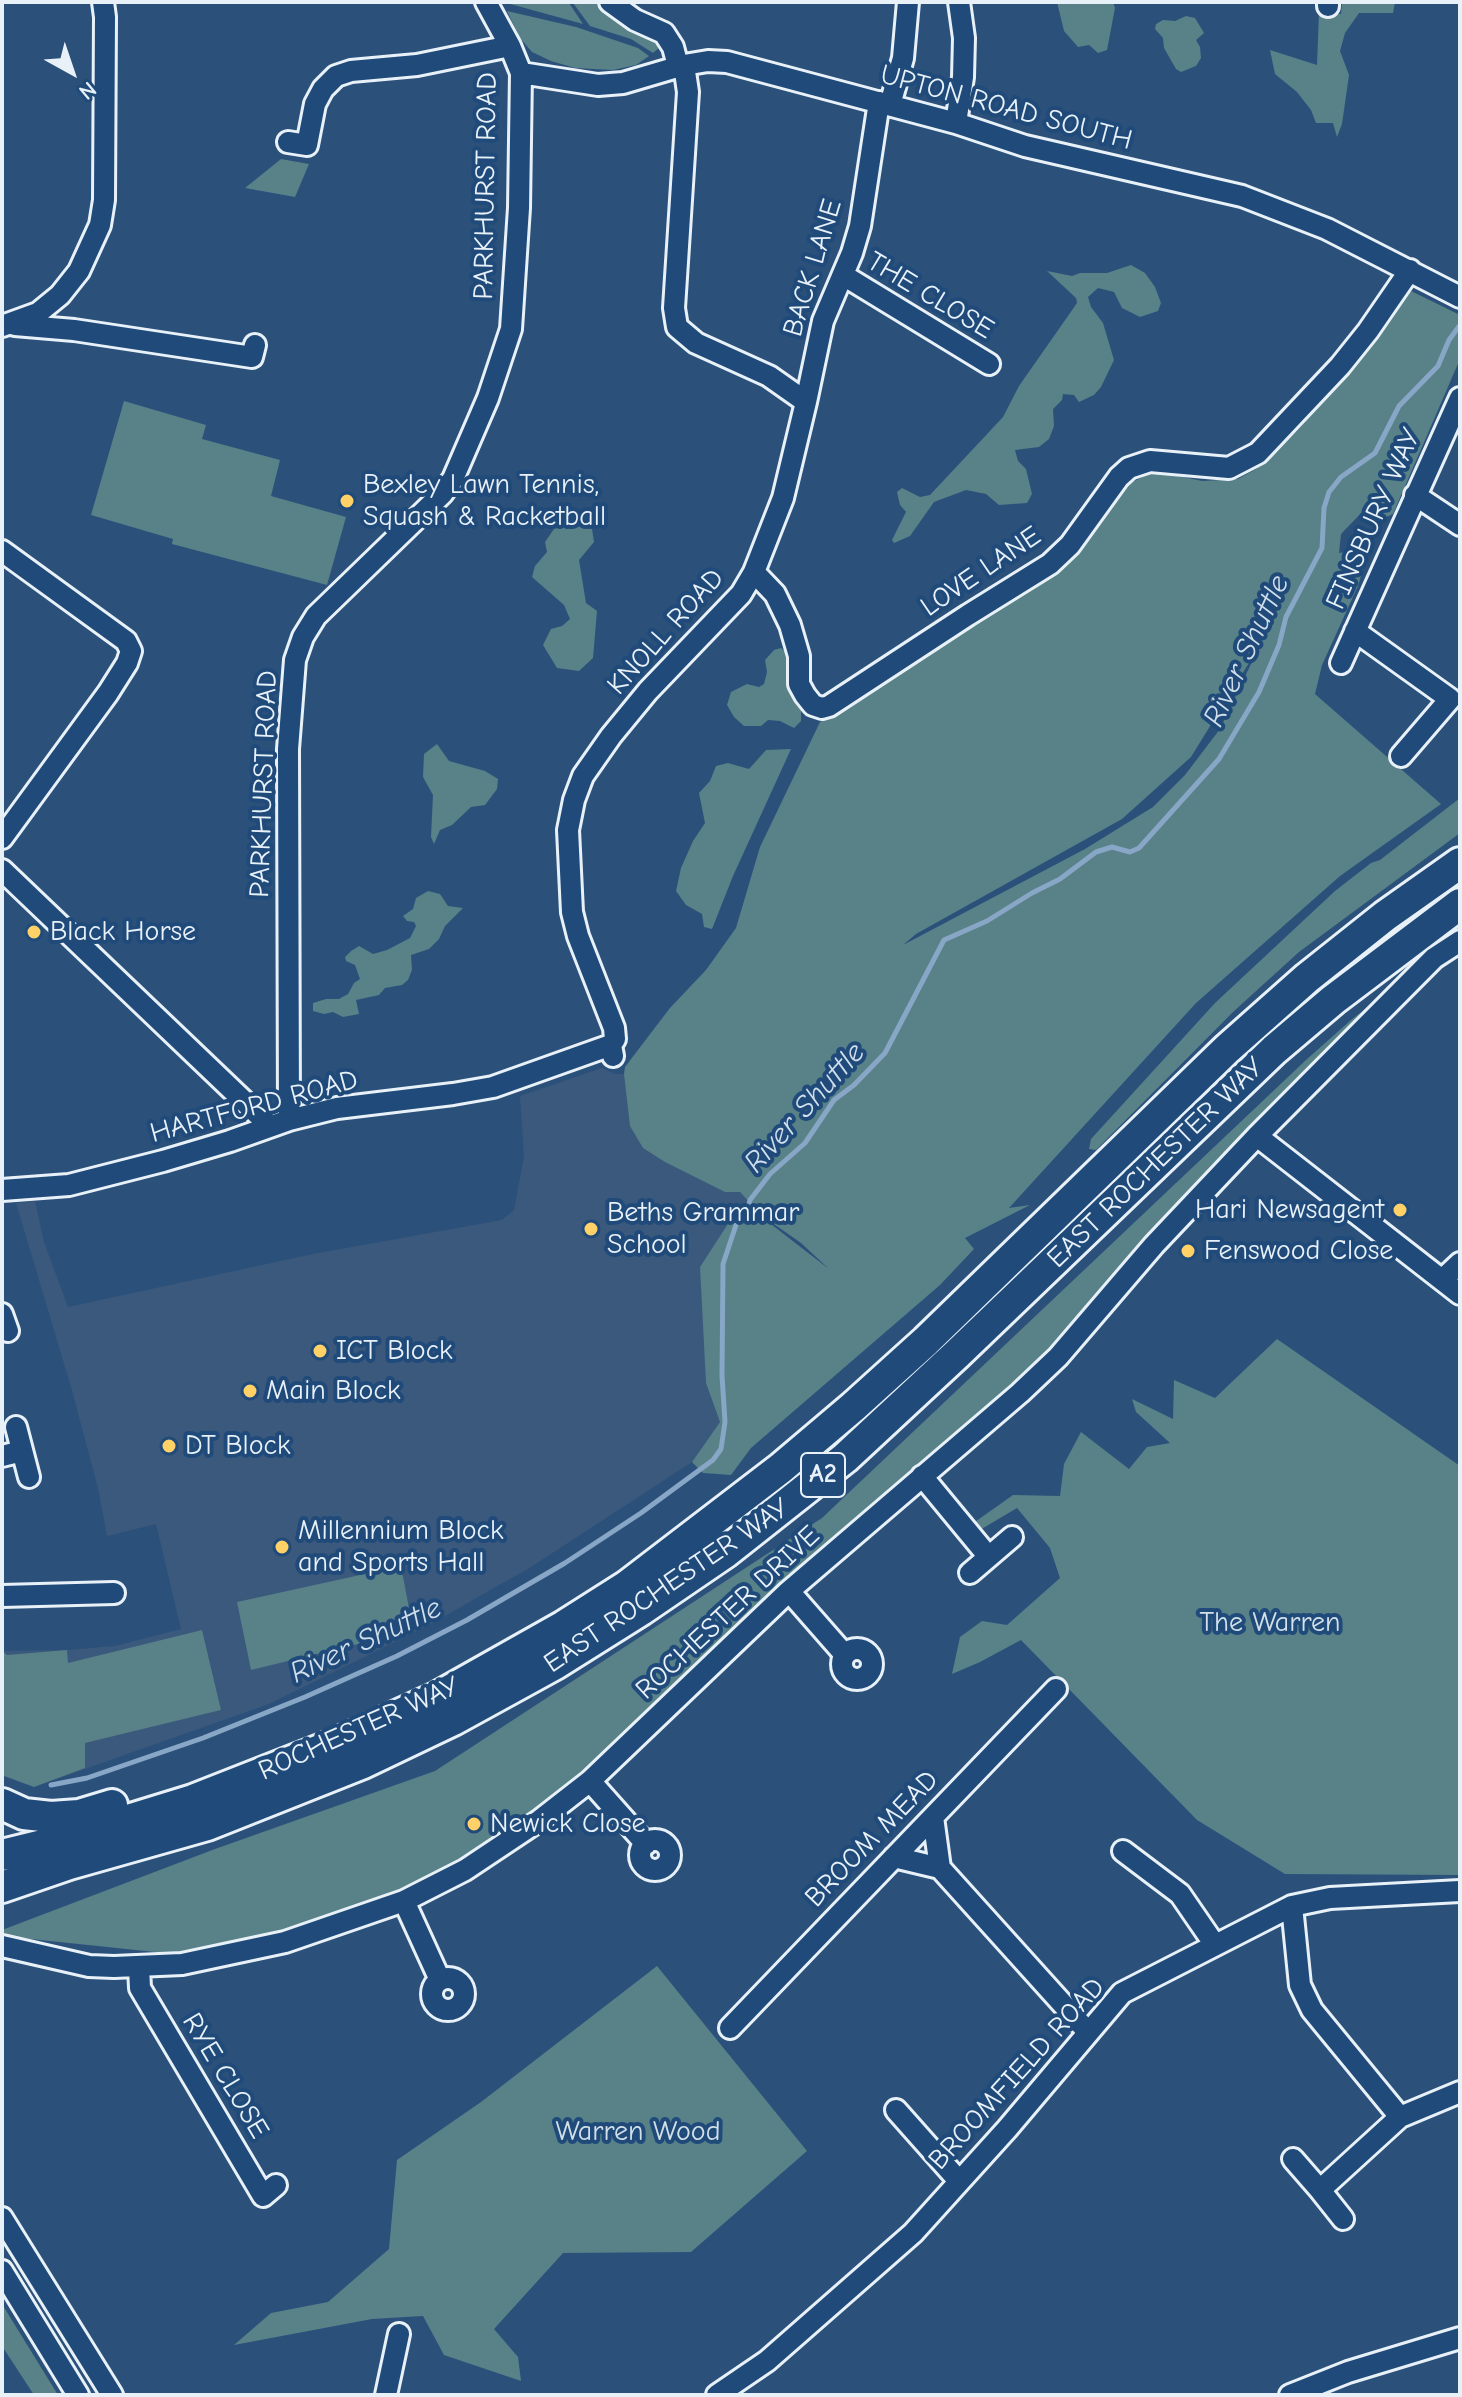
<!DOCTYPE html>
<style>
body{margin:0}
#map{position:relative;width:1462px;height:2397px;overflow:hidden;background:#2b517b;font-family:"Comic Neue",sans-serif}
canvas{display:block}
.frame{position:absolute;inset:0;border:4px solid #e8f1f8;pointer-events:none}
.north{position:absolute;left:32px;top:32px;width:80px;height:80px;-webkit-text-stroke:6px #1f4a7a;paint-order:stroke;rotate:140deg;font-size:22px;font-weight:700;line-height:32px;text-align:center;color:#e8f1f8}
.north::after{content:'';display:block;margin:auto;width:28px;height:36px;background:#e8f1f8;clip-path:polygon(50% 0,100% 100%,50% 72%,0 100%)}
</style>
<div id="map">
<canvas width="1462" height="2397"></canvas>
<div class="frame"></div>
<div class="north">N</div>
</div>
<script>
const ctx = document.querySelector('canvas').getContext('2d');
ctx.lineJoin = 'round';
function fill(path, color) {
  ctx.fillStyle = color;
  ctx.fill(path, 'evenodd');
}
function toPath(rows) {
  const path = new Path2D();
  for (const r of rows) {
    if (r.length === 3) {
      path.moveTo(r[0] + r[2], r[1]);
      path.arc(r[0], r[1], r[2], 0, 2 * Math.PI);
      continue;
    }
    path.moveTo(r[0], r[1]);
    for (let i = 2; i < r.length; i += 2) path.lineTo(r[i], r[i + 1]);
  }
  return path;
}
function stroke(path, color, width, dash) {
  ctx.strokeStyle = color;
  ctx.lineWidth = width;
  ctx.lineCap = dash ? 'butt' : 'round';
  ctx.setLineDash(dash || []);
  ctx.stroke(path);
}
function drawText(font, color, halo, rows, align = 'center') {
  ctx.font = font + ' "Comic Neue",sans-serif';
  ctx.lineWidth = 8;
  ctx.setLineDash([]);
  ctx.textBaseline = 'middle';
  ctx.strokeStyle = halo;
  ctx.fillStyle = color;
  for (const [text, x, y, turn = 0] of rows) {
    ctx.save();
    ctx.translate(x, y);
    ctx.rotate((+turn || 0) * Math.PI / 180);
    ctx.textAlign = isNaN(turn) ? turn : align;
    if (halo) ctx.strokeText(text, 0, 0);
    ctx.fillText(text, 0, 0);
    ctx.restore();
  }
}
const built = toPath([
 [1441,804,1340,876,1196,1003,1008,1208,784,1189,737,1210,712,1279,720,1422,692,1462,531,1567,429,1625,269,1704,34,1787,2,1776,2,1651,67,1650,115,1646,181,1629,156,1524,107,1536,98,1488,71,1387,16,1203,35,1201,44,1242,68,1307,313,1254,502,1220,514,1210,524,1157,520,1096,602,1068,615,1074,624,1074,625,1067,670,1008,706,970,736,928,760,847,897,949]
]);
const green = toPath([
 [503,2,597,2,624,25,662,37,666,42,653,53,631,39,590,26,573,3,569,3,583,24],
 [1057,2,1113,2,1115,8,1107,50,1098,53,1089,45,1078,47,1064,31],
 [1342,2,1395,2,1393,13,1359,13,1345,33,1340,51,1349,75,1342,124,1337,137,1333,123,1316,123,1311,110,1297,92,1275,74,1270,50,1317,65,1319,12,1341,14],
 [507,11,576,27,638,48,649,56,636,65,613,70,575,68,551,61,532,52,520,38],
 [1186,16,1195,18,1204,33,1196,40,1200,47,1201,58,1196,66,1181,72,1176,69,1164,48,1163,38,1155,29,1156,24,1163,20,1175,21],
 [281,159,309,164,295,197,245,188],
 [1131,265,1145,273,1155,287,1161,303,1158,311,1140,317,1122,308,1114,292,1098,288,1088,297,1091,307,1103,323,1114,360,1101,387,1094,395,1079,402,1074,395,1063,394,1062,400,1053,409,1054,426,1049,439,1039,447,1015,450,1018,461,1026,469,1032,494,1027,503,999,505,986,494,966,490,934,502,910,536,894,543,892,540,906,512,900,505,897,492,902,488,920,497,930,495,1003,417,1019,386,1077,303,1076,298,1047,271,1072,276,1080,273,1107,273],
 [1411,291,1460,315,1460,359,1393,514,1384,518,1366,508,1341,534,1339,553,1351,551,1366,558,1358,586,1322,665,1315,694,1441,804,1340,876,1196,1003,1009,1208,1030,1205,965,1238,974,1249,940,1285,751,1448,731,1475,703,1473,692,1462,720,1422,706,1383,700,1267,737,1210,767,1221,829,1269,801,1243,761,1215,740,1192,725,1192,665,1162,643,1148,630,1126,624,1074,625,1067,670,1008,706,970,736,928,760,847,820,722,1067,561,1126,485,1155,471,1202,481,1238,479,1256,469,1299,429,1348,373],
 [1260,645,1220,729,1185,775,1153,807,1085,849,903,945,916,934,1122,819,1191,757],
 [124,401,206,425,202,439,280,460,271,496,346,517,327,585,172,544,173,539,91,515],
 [569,525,592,529,594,542,579,560,586,603,597,611,593,658,579,671,557,668,543,645,551,629,562,626,570,619,564,605,532,577,535,566,547,552,545,542,554,529],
 [781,648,790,655,801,706,801,721,794,728,780,721,768,720,761,726,744,726,734,717,727,705,731,692,747,684,759,687,764,684,767,672,765,660,774,650],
 [437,744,449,761,485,771,498,779,497,789,485,805,471,807,452,825,440,830,434,844,431,837,433,795,423,777,424,754],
 [791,749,733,876,712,929,704,927,702,914,686,905,676,891,681,868,693,841,705,823,699,793,710,781,716,766,728,763,749,769,766,750],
 [1460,798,1460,833,1299,952,1233,1012,1096,1150,1089,1149,1091,1139,1215,1003,1335,891,1371,863,1380,860],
 [428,891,440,894,448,906,463,908,445,926,439,939,429,949,411,955,412,970,408,980,402,985,385,988,379,995,356,1000,359,1014,343,1017,333,1012,324,1014,313,1011,313,1003,326,999,339,999,348,994,354,983,360,979,355,965,346,961,345,957,351,951,359,946,373,954,387,950,410,938,416,926,414,922,407,921,403,916,413,909,416,898],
 [1409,975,1034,1371,587,1776,399,1898,193,1956,2,1936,2,1930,215,1849,435,1771,822,1518,1306,1060,1351,1020],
 [1277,1339,1460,1466,1460,1875,1285,1874,1197,1820,1021,1640,980,1662,952,1674,960,1637,982,1621,1007,1625,1060,1578,1050,1548,1017,1508,980,1530,972,1524,1013,1495,1060,1496,1064,1464,1081,1432,1129,1469,1147,1447,1170,1443,1136,1412,1132,1399,1173,1419,1174,1380,1215,1398],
 [401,1566,411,1619,370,1641,251,1670,237,1602],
 [202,1630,221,1710,85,1743,85,1768,34,1787,2,1775,2,1651,7,1655,67,1650,68,1663],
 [657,1966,807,2151,691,2252,563,2253,494,2329,518,2357,521,2381,444,2355,423,2316,372,2319,234,2345,271,2313,328,2302,389,2249,397,2160,481,2102],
 [2,2304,58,2395,34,2395,2,2346]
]);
const stream = toPath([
 [51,1785,87,1778,203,1738,305,1697,397,1656,467,1620,565,1563,641,1513,713,1460,721,1449,725,1422,722,1376,723,1264,737,1222,747,1212,750,1200,770,1174,805,1143,834,1100,854,1085,885,1053,944,940,987,921,1032,893,1060,879,1096,852,1112,847,1130,852,1139,848,1219,759,1259,692,1279,645,1286,617,1322,548,1324,508,1329,492,1341,477,1375,453,1399,406,1438,366,1449,340,1460,325]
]);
const minor = toPath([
 [610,2,635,20,664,33,673,47,678,66],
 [1328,6,1328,2],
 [521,73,598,85,623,83,684,65,708,61,727,62,956,123,1025,146,1242,196,1327,229,1460,297],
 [890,105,903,58,908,2],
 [956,123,963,77,964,38,959,2],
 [288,142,307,145,315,104,323,89,336,76,351,71,417,65,510,46],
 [843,275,989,364],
 [15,325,74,330,252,357,255,345],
 [2,326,38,313,60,295,79,271,100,225,104,200,105,17,103,2],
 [806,402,823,321,852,253,860,226,879,102],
 [1415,495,1460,525],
 [2,551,126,641,131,651,127,663,108,693,2,838],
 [754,572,775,594,790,625,799,656,799,684,805,695,813,705,822,708,829,706,968,615,1050,564,1070,545,1119,477,1129,468,1150,461,1229,468,1258,453,1340,366,1368,331,1410,270],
 [1355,631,1450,699,1401,756],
 [1341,663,1460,398],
 [2,870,270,1126],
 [613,1056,611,1045,615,1039,614,1028,578,936,572,912,568,830,574,800,583,776,611,736,648,691,741,594,754,572,783,498,806,402,769,376,696,343,677,327,674,308,688,92,684,65],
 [289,1120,288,749,295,660,303,637,316,616,442,494,453,479,488,398,511,329,519,208,521,73,510,46,486,2],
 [1257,1136,1460,1294],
 [2,1190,69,1185,163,1161,230,1141,289,1120,337,1108,453,1094,493,1087,611,1045],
 [1443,1279,1460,1263],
 [2,1314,8,1331],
 [16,1427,29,1477],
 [2,1456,22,1451],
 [922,1476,988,1556],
 [970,1573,1012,1537],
 [789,1591,845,1655],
 [2,1596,114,1593],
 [857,1664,15],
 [590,1781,646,1844],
 [933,1817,940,1868,1087,2031],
 [655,1855,15],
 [1123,1851,1180,1894,1215,1945],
 [894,1857,940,1868],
 [404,1901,440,1980],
 [1292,1906,1300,1985,1312,2010,1400,2117,1460,2092],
 [2,1946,89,1966,114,1967,182,1964,285,1942,404,1901,465,1870,540,1820,590,1781,789,1591,1020,1393,1058,1357,1154,1245,1257,1136,1434,958,1460,941],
 [139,1967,140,1988,263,2196,276,2185],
 [448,1994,16],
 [730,2028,1056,1689],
 [896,2110,959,2181],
 [1293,2159,1320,2190,1400,2117],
 [1320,2190,1343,2219],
 [2,2218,112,2395],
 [2,2271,78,2395],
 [386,2395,399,2334],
 [717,2395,767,2361,913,2233,1007,2129,1122,1993,1292,1906,1330,1898,1460,1891],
 [1290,2395,1348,2372,1460,2338]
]);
const highway = toPath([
 [2,1804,24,1814,51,1817,79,1815,112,1805],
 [2,1855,63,1840,193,1800,333,1745,438,1697,564,1626,627,1586,781,1468,853,1407,926,1341,1227,1049,1307,978,1385,916,1460,863],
 [2,1887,69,1864,207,1825,363,1763,453,1720,555,1664,641,1610,726,1552,845,1458,957,1354,1274,1050,1333,1000,1460,904]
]);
const markers = [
 [347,501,8,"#ffd166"],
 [34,932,8,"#ffd166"],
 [1400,1210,8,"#ffd166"],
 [591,1229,8,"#ffd166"],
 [1188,1251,8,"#ffd166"],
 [320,1351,8,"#ffd166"],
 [250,1391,8,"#ffd166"],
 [169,1446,8,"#ffd166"],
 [282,1547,8,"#ffd166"],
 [474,1824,8,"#ffd166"]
];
const shields = [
 [823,1475,44]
];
const shieldNames = [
 ["A2",823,1475]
];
const streetNames = [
 ["UPTON ROAD SOUTH",1006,108,15],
 ["PARKHURST ROAD",486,186,-89],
 ["BACK LANE",813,268,-73],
 ["THE CLOSE",930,296,31],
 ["FINSBURY WAY",1374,519,-66],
 ["LOVE LANE",981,572,-34],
 ["KNOLL ROAD",666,632,-48],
 ["PARKHURST ROAD",264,784,-88],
 ["HARTFORD ROAD",254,1107,-15],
 ["EAST ROCHESTER WAY",1156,1163,-44],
 ["EAST ROCHESTER WAY",667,1586,-34],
 ["ROCHESTER DRIVE",728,1613,-43],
 ["ROCHESTER WAY",359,1729,-24],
 ["BROOM MEAD",872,1839,-46],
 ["BROOMFIELD ROAD",1017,2074,-48],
 ["RYE CLOSE",225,2076,59]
];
const poiNames = [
 ["Bexley Lawn Tennis,",363,485],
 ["Squash & Racketball",363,517],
 ["Black Horse",50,932],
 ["Hari Newsagent",1384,1210,"right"],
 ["Beths Grammar",607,1213],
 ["School",607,1245],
 ["Fenswood Close",1204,1251],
 ["ICT Block",336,1351],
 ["Main Block",266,1391],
 ["DT Block",185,1446],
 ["Millennium Block",298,1531],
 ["and Sports Hall",298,1563],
 ["Newick Close",490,1824]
];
const parkNames = [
 ["The Warren",1270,1623],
 ["Warren Wood",638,2132]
];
const waterNames = [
 ["River Shuttle",1247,651,-65],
 ["River Shuttle",805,1108,-48],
 ["River Shuttle",366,1641,-25]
];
fill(built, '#3a597c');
fill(green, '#588188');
stroke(stream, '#88a6c5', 5);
stroke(minor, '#e8f1f8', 26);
stroke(highway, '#e8f1f8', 36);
stroke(minor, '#1f4a7a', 20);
stroke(highway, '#1f4a7a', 30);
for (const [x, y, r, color] of markers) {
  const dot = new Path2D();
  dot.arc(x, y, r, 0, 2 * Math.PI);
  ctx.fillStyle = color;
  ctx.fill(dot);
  stroke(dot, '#1f4a7a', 3);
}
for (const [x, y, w] of shields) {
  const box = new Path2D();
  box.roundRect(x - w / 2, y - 22, w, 44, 6);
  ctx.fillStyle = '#1f4a7a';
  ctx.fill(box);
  stroke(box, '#e8f1f8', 2);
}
drawText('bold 26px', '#e8f1f8', null, shieldNames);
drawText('28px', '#e8f1f8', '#1f4a7a', streetNames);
drawText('28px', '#e8f1f8', '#1f4a7a', poiNames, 'left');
drawText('28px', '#d2e0e7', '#1f4a7a', parkNames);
drawText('italic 30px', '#d0deeb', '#1f4a7a', waterNames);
</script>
